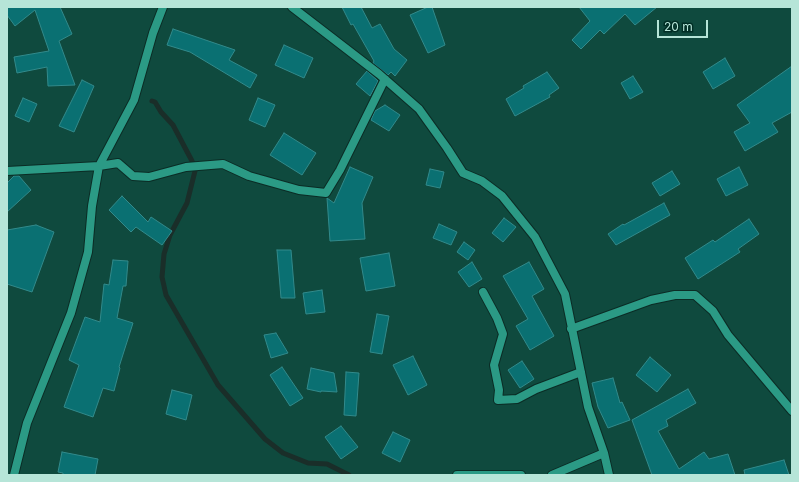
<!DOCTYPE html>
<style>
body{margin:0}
#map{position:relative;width:799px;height:482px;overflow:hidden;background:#0f4a3e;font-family:Inter,sans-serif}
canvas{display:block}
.frame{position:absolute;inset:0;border:8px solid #b6e5d8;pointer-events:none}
.scale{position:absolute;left:657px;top:20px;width:51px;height:18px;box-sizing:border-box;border:2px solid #b6e5d8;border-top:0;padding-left:5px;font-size:12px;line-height:14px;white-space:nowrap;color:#b6e5d8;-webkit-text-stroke:3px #002e25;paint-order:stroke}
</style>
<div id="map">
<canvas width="799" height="482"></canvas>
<div class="frame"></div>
<div class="scale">20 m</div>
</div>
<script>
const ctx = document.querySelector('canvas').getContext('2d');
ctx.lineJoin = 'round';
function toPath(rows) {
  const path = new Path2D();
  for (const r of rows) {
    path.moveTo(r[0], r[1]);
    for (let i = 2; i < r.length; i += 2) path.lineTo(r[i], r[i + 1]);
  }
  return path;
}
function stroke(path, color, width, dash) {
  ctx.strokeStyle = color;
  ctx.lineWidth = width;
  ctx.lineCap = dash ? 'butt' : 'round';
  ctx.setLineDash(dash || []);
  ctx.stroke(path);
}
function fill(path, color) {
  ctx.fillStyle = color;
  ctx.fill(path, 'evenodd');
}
const stream = toPath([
 [152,101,155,102,161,112,173,125,192,161,195,171,187,203,170,235,164,254,162,277,166,295,218,385,265,439,283,453,308,463,327,464,349,475]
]);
const building = toPath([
 [7,7,60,7,72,34,59,41,75,85,48,86,47,67,17,73,14,57,49,51,35,10,15,26,7,15,7,7],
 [342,7,361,7,372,28,380,24,394,49,407,60,395,76,391,72,388,75,373,63,374,61,353,24,351,25,342,7],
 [428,7,432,7,445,45,428,53,410,15,428,7],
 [579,7,657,7,635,25,625,14,604,34,600,30,581,49,572,40,590,21,579,7],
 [173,29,235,50,229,60,257,75,250,88,190,52,167,45,173,29],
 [284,45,313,58,304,78,275,65,284,45],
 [725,58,735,76,713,89,703,72,725,58],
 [792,66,792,112,772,123,778,132,745,151,734,132,750,123,737,105,792,66],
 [367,71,378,81,370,96,356,84,367,71],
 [547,72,559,88,549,95,550,97,515,116,506,99,524,88,523,86,547,72],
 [633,76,643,92,630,99,621,83,633,76],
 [82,80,94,86,74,132,59,126,82,80],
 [23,98,37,104,29,122,15,116,23,98],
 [258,98,275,105,265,127,249,120,258,98],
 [385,105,400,115,389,131,371,120,375,111,385,105],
 [284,133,316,153,302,175,270,155,284,133],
 [350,167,373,177,362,203,365,239,330,241,327,198,334,203,350,167],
 [739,167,748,185,726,196,717,179,739,167],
 [430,169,444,172,440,188,426,185,430,169],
 [672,171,680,184,660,196,652,183,672,171],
 [14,176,19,176,31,190,7,212,7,183,14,176],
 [122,196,148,222,151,217,172,231,162,245,136,227,131,232,109,210,122,196],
 [664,203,670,215,616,245,608,234,623,224,624,225,664,203],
 [504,218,516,227,503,242,492,233,504,218],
 [749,219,759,234,738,249,740,252,698,279,685,258,713,240,715,242,749,219],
 [439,224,457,232,451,245,433,238,439,224],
 [36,225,54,232,32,292,7,284,7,230,36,225],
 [464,242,475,250,468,260,457,252,464,242],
 [277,250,291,250,295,298,281,298,277,250],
 [389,253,395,286,366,291,360,258,389,253],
 [113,260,128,261,126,286,123,286,117,318,133,323,119,367,120,368,114,391,103,388,93,417,64,407,79,365,69,360,85,317,100,322,104,284,109,285,113,260],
 [472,262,482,279,469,287,458,272,472,262],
 [529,262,544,289,532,296,554,336,530,350,516,326,528,319,503,276,529,262],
 [322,290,325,312,306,314,303,293,322,290],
 [377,314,389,316,382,354,370,352,377,314],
 [276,333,288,353,271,358,264,335,276,333],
 [413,356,427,385,408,395,393,365,413,356],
 [650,357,671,375,657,392,636,375,650,357],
 [522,361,534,379,520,388,508,370,522,361],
 [282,367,303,398,290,406,270,375,282,367],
 [311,368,334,373,337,392,321,391,321,392,307,389,311,368],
 [346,372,359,373,356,416,344,415,346,372],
 [613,378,620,403,622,402,630,420,608,428,598,407,592,383,613,378],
 [688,389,696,403,666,420,668,426,658,431,679,469,704,452,709,459,728,454,735,475,652,475,632,420,688,389],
 [172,390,192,395,186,420,166,414,172,390],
 [341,426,358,447,341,459,325,437,341,426],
 [393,432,410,440,400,462,382,453,393,432],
 [62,452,98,459,95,475,63,475,63,473,58,472,62,452],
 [784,460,789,475,745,475,744,470,784,460]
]);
const minor = toPath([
 [292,7,379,74,419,109,447,148,463,173,482,181,502,196,535,237,565,294,588,407,604,453,609,475],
 [7,171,99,166,118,163,133,176,149,177,186,167,223,164,249,176,299,190,326,193,340,170,385,79],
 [483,292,497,318,503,334,494,365,499,390,498,400,517,399,536,389,581,372],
 [571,329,651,300,675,295,695,295,713,311,728,335,792,411],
 [14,475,27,423,71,313,88,252,92,206,99,166,134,100,153,33,163,7],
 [457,475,521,475],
 [552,475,604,453]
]);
stroke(stream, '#1a2e29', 5);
fill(building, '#0a7072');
stroke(building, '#328a8b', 1);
stroke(minor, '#0b2c25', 10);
stroke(minor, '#2b9a85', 8);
</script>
